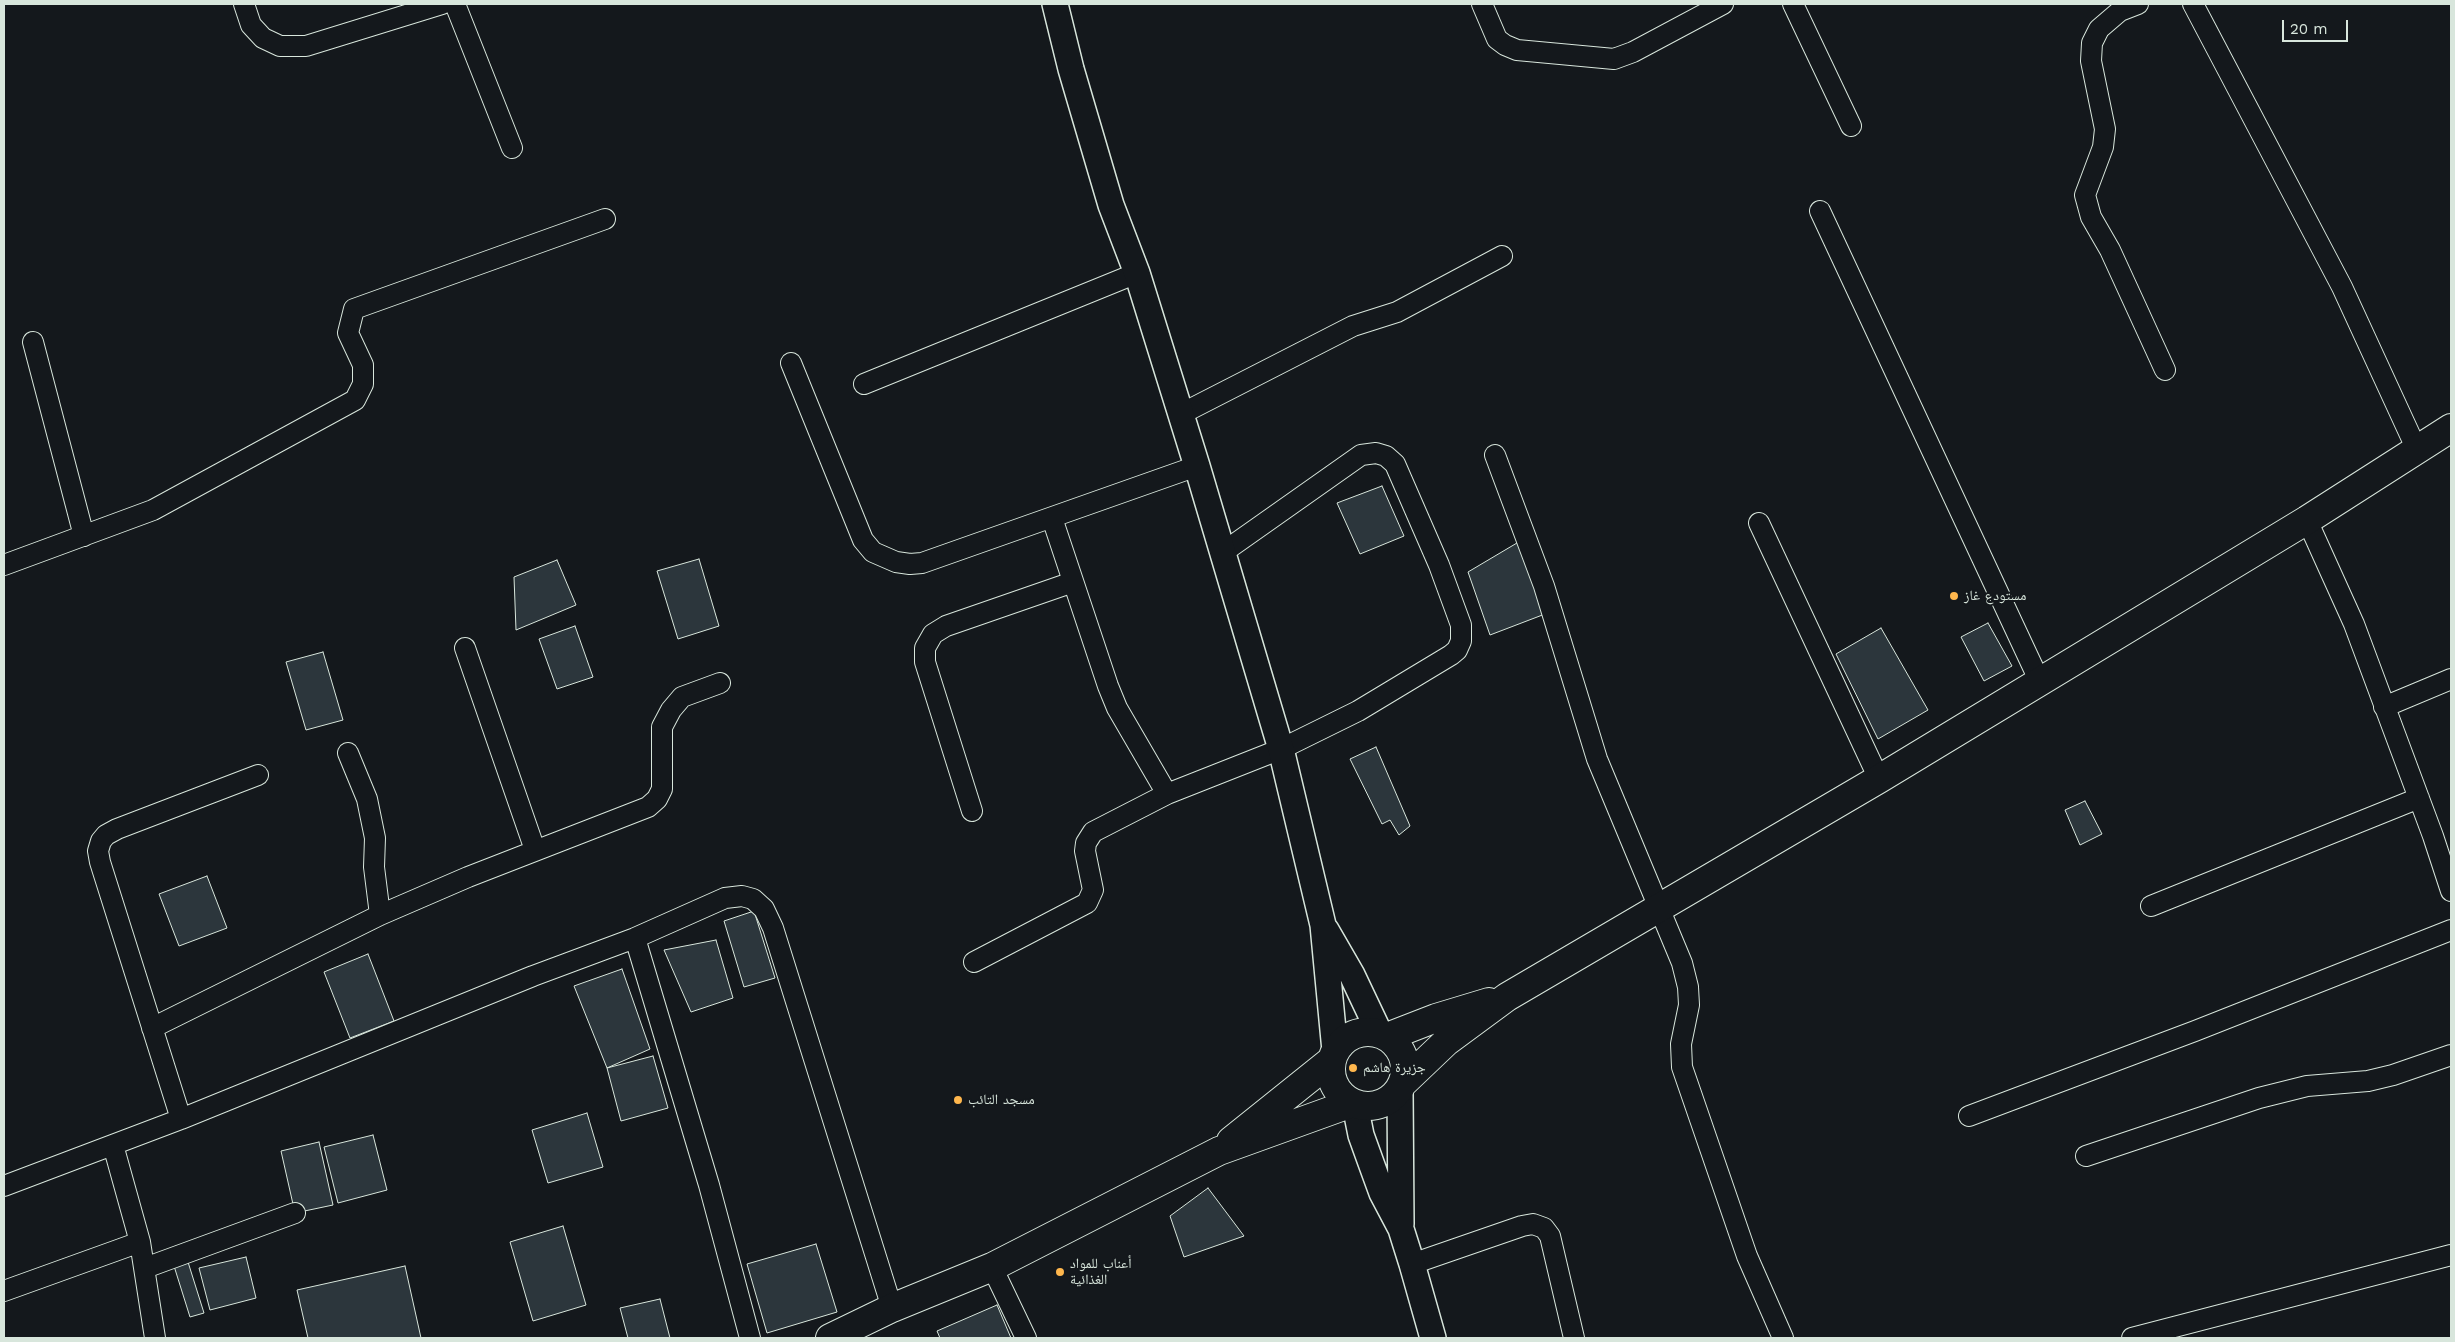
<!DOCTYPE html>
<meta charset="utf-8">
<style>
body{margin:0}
#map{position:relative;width:2455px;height:1342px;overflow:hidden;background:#14181c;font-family:"Work Sans",sans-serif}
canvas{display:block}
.frame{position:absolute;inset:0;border:5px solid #d8e6dc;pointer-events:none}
.scale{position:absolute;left:2282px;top:20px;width:66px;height:22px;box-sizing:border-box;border:2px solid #d8e6dc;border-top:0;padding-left:6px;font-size:15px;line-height:18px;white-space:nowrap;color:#d8e6dc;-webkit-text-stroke:4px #14181c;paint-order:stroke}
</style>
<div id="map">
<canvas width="2455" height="1342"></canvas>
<div class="frame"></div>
<div class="scale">20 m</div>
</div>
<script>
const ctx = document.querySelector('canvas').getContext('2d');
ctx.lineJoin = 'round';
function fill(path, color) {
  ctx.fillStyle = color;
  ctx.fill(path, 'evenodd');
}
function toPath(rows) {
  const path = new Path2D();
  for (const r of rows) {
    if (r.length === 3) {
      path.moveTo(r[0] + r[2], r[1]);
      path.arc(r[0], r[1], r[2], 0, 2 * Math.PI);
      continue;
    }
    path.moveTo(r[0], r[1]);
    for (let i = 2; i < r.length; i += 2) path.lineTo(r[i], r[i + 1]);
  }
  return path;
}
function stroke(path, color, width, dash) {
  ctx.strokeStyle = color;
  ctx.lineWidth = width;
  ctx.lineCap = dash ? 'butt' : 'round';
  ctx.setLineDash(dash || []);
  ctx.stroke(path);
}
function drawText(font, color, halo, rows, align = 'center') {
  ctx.font = font + ' "Work Sans","Noto Naskh Arabic",sans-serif';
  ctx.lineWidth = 4;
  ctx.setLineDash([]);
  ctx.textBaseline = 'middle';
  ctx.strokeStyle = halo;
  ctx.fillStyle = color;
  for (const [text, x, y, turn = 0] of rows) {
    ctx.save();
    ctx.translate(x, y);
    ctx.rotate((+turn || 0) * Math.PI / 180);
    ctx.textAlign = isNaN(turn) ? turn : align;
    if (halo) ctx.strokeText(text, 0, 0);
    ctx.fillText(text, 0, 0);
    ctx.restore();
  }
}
const building = toPath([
 [1382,486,1404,536,1360,554,1337,503,1382,486],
 [1522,540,1545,614,1490,635,1468,572,1522,540],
 [699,559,719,626,678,639,657,571,699,559],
 [557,560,576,605,516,630,514,577,557,560],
 [1988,623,2012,666,1984,681,1961,637,1988,623],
 [575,626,593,677,557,689,539,639,575,626],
 [1881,628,1928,710,1878,739,1836,654,1881,628],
 [323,652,343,720,306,730,286,662,323,652],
 [1376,747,1410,826,1399,835,1390,820,1382,824,1350,759,1376,747],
 [2085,801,2102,834,2080,845,2065,810,2085,801],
 [207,876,227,928,179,946,159,894,207,876],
 [754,911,775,978,744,987,724,921,754,911],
 [716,940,733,998,691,1012,664,950,716,940],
 [368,954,394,1021,350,1038,324,972,368,954],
 [622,969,650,1049,607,1068,574,986,622,969],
 [653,1056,668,1108,621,1121,607,1068,653,1056],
 [587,1113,603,1167,548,1183,532,1130,587,1113],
 [373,1135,387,1190,338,1203,324,1147,373,1135],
 [319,1142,333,1205,295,1213,281,1151,319,1142],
 [1208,1188,1244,1236,1184,1257,1170,1216,1208,1188],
 [563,1226,586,1305,533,1321,510,1242,563,1226],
 [816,1244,837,1312,767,1333,747,1264,816,1244],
 [246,1257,256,1298,210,1310,199,1268,246,1257],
 [188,1262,204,1313,190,1317,174,1266,188,1262],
 [405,1266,421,1338,308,1338,297,1290,405,1266],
 [660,1299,670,1338,628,1338,620,1308,660,1299],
 [997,1305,1011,1338,940,1338,937,1331,997,1305]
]);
const minor = toPath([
 [244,4,251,25,263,38,280,46,306,46,442,4],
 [455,4,512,148],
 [1482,4,1497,39,1505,45,1517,50,1614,59,1633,52,1723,4],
 [1793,4,1851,126],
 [2138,4,2120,11,2099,29,2092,43,2091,61,2105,129,2103,147,2085,195,2091,217,2110,250,2165,370],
 [2193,4,2342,287,2417,450],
 [1820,211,2039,680],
 [33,342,84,536],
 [791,363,863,540,873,552,896,562,910,564,922,563,1197,466],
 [864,384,1137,273],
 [1181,414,1353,326,1397,312,1502,256],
 [1495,455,1544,586,1597,759,1682,963,1688,987,1689,1005,1681,1044,1682,1067,1747,1256,1783,1338],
 [1052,518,1108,686,1117,708,1167,794],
 [2307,520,2354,624,2433,836,2451,891],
 [1759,523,1879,779],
 [4,565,153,510,355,400,363,384,363,365,348,333,354,309,605,219],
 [465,648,535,850],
 [2384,707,2451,679],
 [348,753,367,799,375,838,374,867,380,915],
 [972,811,925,662,925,648,933,634,946,626,1073,582],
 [2151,906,2419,798],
 [635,938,709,1185,750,1338],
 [974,962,1087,903,1093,890,1085,851,1086,843,1093,832,1167,794,1281,749,1358,711,1451,655,1457,650,1461,641,1461,625,1439,565,1395,464,1386,456,1376,453,1361,455,1222,553],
 [152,1028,380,915,468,877,648,807,657,799,662,789,662,727,671,710,682,697,720,683],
 [1969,1116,2195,1031,2451,930],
 [181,1119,100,862,98,851,101,841,106,835,117,829,258,775],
 [113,1145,140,1242,155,1338],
 [2086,1156,2259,1098,2307,1086,2368,1081,2393,1075,2451,1055],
 [4,1186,181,1119,533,976,635,938,725,898,742,896,753,899,764,909,773,928,892,1308],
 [1412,1264,1522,1226,1533,1224,1544,1228,1550,1236,1574,1338],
 [992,1267,1026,1338],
 [145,1268,295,1213],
 [4,1291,140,1242],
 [2132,1338,2451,1255]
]);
const tertiary = toPath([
 [1055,4,1071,69,1111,205,1137,273,1197,466,1281,749,1323,925,1335,1051],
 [1326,930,1352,975,1380,1034],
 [1400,1090,1401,1224],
 [1355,1105,1361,1135,1370,1160,1382,1193,1401,1229,1412,1264,1433,1338]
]);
const secondary = toPath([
 [1368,1069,37],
 [1387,1037,1436,1018,1489,1002],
 [1404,1082,1446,1042,1507,997,1879,779,2307,520,2451,428],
 [1231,1141,1332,1060],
 [830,1338,892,1308,992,1267,1219,1151,1352,1103]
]);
const markers = [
 [1954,596,5,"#ffb74d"],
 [1353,1068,5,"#ffb74d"],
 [958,1100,5,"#ffb74d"],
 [1060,1272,5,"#ffb74d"]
];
const poiNames = [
 ["مستودع غاز",1964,596],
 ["جزيرة هاشم",1363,1068],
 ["مسجد التائب",968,1100],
 ["أعناب للمواد",1070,1264],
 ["الغذائية",1070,1280]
];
fill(building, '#2c363c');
stroke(building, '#d8e6dc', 1);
stroke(minor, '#d8e6dc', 22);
stroke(tertiary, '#d8e6dc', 28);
stroke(secondary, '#d8e6dc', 30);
stroke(minor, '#14181c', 20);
stroke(tertiary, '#14181c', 25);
stroke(secondary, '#14181c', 28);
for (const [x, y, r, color] of markers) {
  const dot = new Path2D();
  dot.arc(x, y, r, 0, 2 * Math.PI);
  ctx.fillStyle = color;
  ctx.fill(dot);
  stroke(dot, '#14181c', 2);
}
drawText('14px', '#d8e6dc', '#14181c', poiNames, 'left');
</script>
